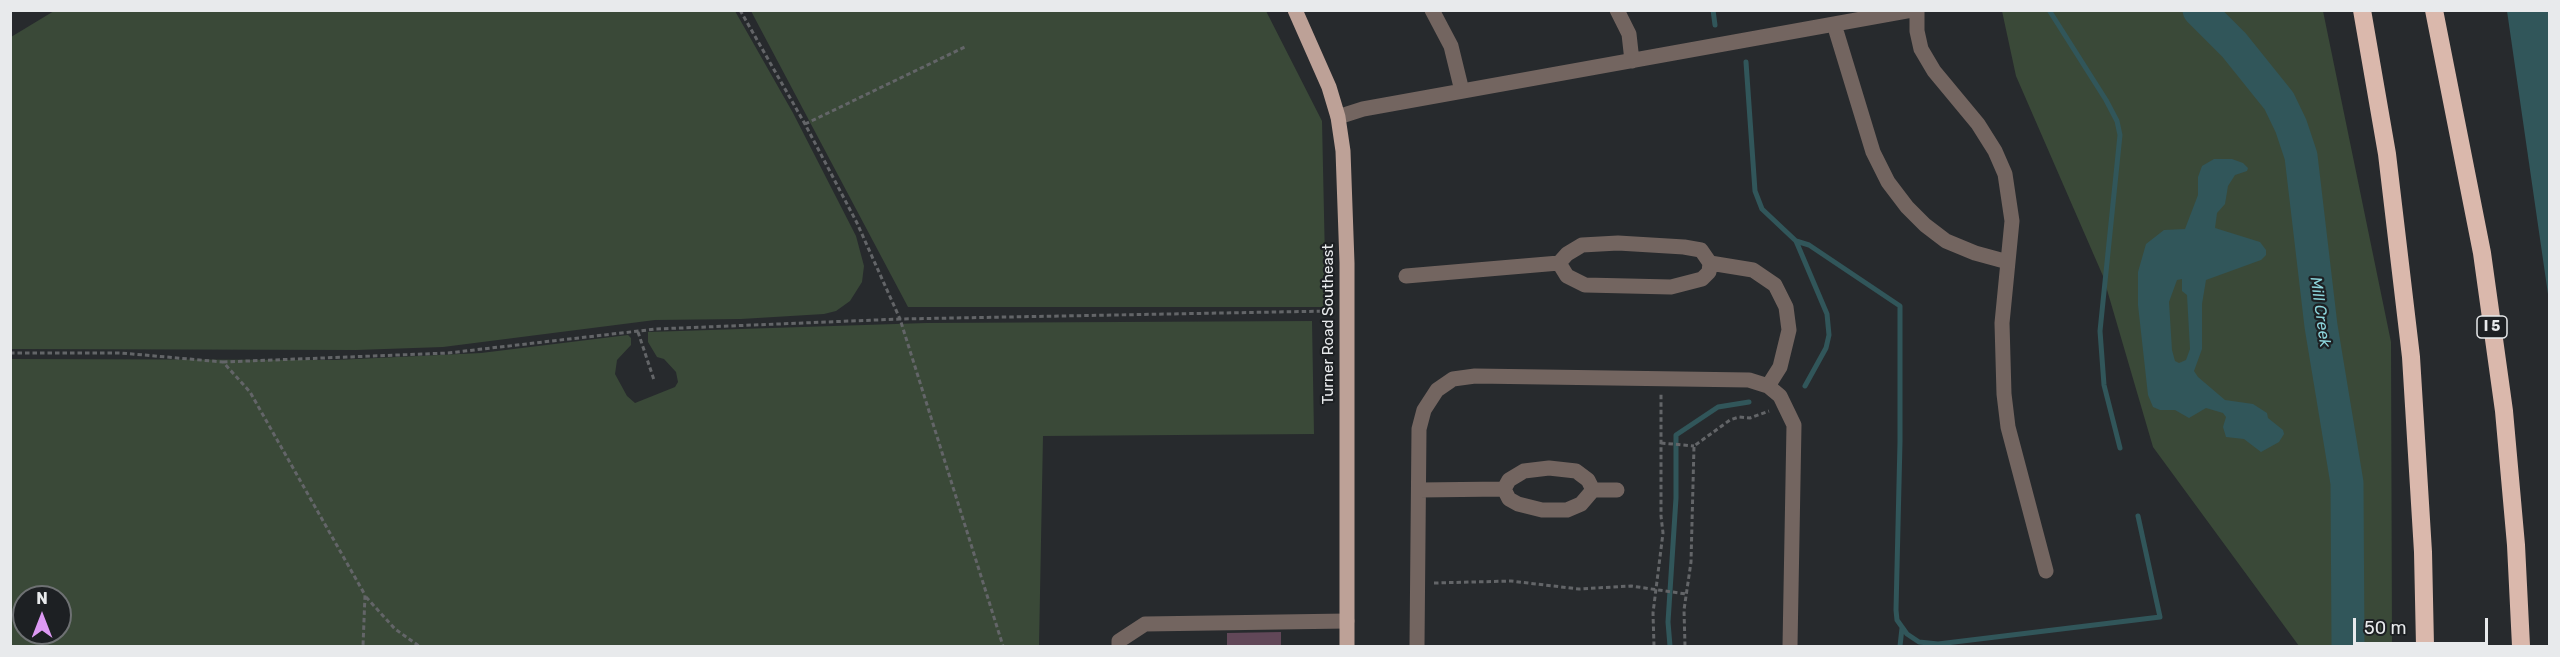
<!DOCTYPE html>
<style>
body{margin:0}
#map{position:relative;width:2560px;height:657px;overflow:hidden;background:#272a2d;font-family:Rubik,sans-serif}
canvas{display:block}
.frame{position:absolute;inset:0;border:12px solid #e8eaec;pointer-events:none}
.north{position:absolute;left:12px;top:585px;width:60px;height:60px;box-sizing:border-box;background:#1d2023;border:2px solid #6e7173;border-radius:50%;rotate:0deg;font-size:16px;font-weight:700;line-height:24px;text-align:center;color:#e8eaec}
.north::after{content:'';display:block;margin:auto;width:21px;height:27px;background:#dd99f3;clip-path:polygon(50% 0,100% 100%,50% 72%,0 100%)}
.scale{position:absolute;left:2353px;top:618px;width:135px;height:27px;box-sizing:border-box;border:3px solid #e8eaec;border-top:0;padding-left:8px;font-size:18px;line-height:21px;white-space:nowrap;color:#e8eaec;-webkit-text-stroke:4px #1d2023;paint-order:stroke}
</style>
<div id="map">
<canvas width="2560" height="657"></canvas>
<div class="frame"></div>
<div class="north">N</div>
<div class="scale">50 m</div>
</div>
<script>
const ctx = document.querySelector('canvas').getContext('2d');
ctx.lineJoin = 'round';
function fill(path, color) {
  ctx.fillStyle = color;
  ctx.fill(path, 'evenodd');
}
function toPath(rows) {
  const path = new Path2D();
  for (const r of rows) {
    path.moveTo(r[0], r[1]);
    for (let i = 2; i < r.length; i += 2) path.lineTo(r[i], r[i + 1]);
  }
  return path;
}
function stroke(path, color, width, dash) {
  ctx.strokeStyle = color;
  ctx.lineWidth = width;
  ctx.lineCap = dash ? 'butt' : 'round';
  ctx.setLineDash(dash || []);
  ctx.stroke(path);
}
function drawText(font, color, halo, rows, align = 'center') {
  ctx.font = font + ' Rubik,sans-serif';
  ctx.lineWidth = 4.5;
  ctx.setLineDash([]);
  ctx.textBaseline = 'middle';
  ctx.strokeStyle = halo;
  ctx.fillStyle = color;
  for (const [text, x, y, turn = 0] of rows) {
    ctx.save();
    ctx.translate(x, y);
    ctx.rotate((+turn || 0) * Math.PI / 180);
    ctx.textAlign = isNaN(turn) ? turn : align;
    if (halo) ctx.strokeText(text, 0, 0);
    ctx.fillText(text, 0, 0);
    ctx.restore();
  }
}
const green = toPath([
 [54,11,735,11,793,113,856,236,864,266,862,282,850,301,836,311,824,314,741,319,655,320,443,347,356,350,11,349,11,37],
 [751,11,1266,11,1322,121,1326,307,908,307],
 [2002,11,2323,11,2391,342,2392,646,2299,646,2153,447,2103,276,2016,76],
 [1312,321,1314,434,1043,436,1039,646,11,646,11,359,335,360,481,353,628,335,631,338,631,345,617,360,615,374,627,396,635,403,675,387,678,382,676,372,664,359,657,357,648,342,648,332,926,323],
 [24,597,60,597,60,633,24,633]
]);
const water = toPath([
 [2507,11,2549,11,2549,301],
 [2214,159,2232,159,2243,163,2248,168,2247,171,2235,175,2228,186,2225,204,2217,213,2215,228,2260,242,2266,250,2266,255,2261,260,2206,280,2202,304,2202,349,2194,371,2198,377,2225,400,2253,404,2267,413,2268,418,2283,430,2284,434,2279,442,2261,452,2244,439,2226,437,2223,427,2226,417,2223,413,2206,408,2189,418,2175,410,2160,410,2153,407,2148,395,2138,305,2138,272,2146,244,2164,230,2185,229,2198,195,2198,177,2202,166],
 [2182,279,2182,291,2187,295,2190,349,2186,360,2179,363,2175,361,2172,350,2169,302,2177,280]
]);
const stream = toPath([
 [1713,10,1715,25],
 [2049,10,2106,100,2117,121,2120,135,2100,331,2104,385,2120,448],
 [1746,62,1755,191,1762,209,1796,241,1827,314,1829,335,1826,348,1805,386],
 [1796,241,1809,245,1900,306,1900,442,1896,610,1897,620,1907,634,1919,642,1938,644,2160,617,2138,516],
 [1670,646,1668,622,1676,498,1676,435,1718,407,1749,402],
 [1900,646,1902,628]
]);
const river = toPath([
 [2199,10,2234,45,2279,101,2291,126,2301,156,2321,326,2347,483,2348,646]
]);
const building = toPath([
 [1281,632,1281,646,1227,646,1227,633]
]);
const path = toPath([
 [740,10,805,124,857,223,900,319,1330,311],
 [805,124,967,46],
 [638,332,654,380],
 [10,353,121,353,223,362,250,392,365,595,363,646],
 [223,362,448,353,656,329,900,319,1003,646],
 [1661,443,1694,446],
 [1434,583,1511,581,1579,589,1631,586,1686,594],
 [366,597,395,629,419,646],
 [1654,646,1653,613,1663,533,1661,516,1661,393],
 [1685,646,1684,610,1691,562,1694,446,1730,420,1739,417,1750,418,1769,411]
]);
const minor = toPath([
 [1432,10,1451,46,1462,91],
 [1617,10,1629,34,1632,61],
 [1917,10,1917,31,1921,49,1934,71,1978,124,1995,151,2005,174,2012,221,2002,323,2004,394,2008,427,2046,571],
 [1834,24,1873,152,1888,182,1907,207,1925,225,1946,241,1975,253,2008,262],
 [1338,117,1363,109,1912,10],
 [1710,263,1753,270,1775,285,1786,307,1789,330,1780,367,1768,386],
 [1406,276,1559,263,1567,254,1582,245,1618,243,1684,247,1701,250,1710,263,1709,272,1702,279,1671,287,1585,285,1567,276,1559,263],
 [1419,490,1504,489,1509,480,1524,471,1549,468,1576,471,1588,480,1593,490,1581,504,1567,510,1542,510,1518,504,1509,499,1504,489],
 [1593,490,1617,490],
 [1119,646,1119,641,1145,624,1347,621],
 [1417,646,1419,429,1424,410,1437,390,1453,379,1475,376,1749,380,1768,386,1780,396,1794,425,1790,646]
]);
const major = toPath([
 [1295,10,1329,87,1338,117,1343,151,1347,263,1347,646]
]);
const highway = toPath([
 [2362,10,2387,154,2411,357,2423,552,2425,646],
 [2434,10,2482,253,2504,411,2516,545,2521,646]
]);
const shields = [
 [2492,327,30]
];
const shieldNames = [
 ["I 5",2492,327]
];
const streetNames = [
 ["Turner Road Southeast",1329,324,-90]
];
const waterNames = [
 ["Mill Creek",2320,312,82]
];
fill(green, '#3a4938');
fill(water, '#31565a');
stroke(stream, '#31565a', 5);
stroke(river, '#31565a', 33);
fill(building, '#614758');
stroke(path, '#636568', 3, [4.5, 3]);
stroke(minor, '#736560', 15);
stroke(major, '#bda197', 15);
stroke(highway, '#dab8ac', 18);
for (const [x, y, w] of shields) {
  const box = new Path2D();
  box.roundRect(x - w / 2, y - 11, w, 22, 4.5);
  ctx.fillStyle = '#1d2023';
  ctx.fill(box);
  stroke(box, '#e8eaec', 1.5);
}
drawText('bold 14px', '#e8eaec', null, shieldNames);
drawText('15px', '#e8eaec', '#1d2023', streetNames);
drawText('italic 16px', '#8cd5dc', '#1d2023', waterNames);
</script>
